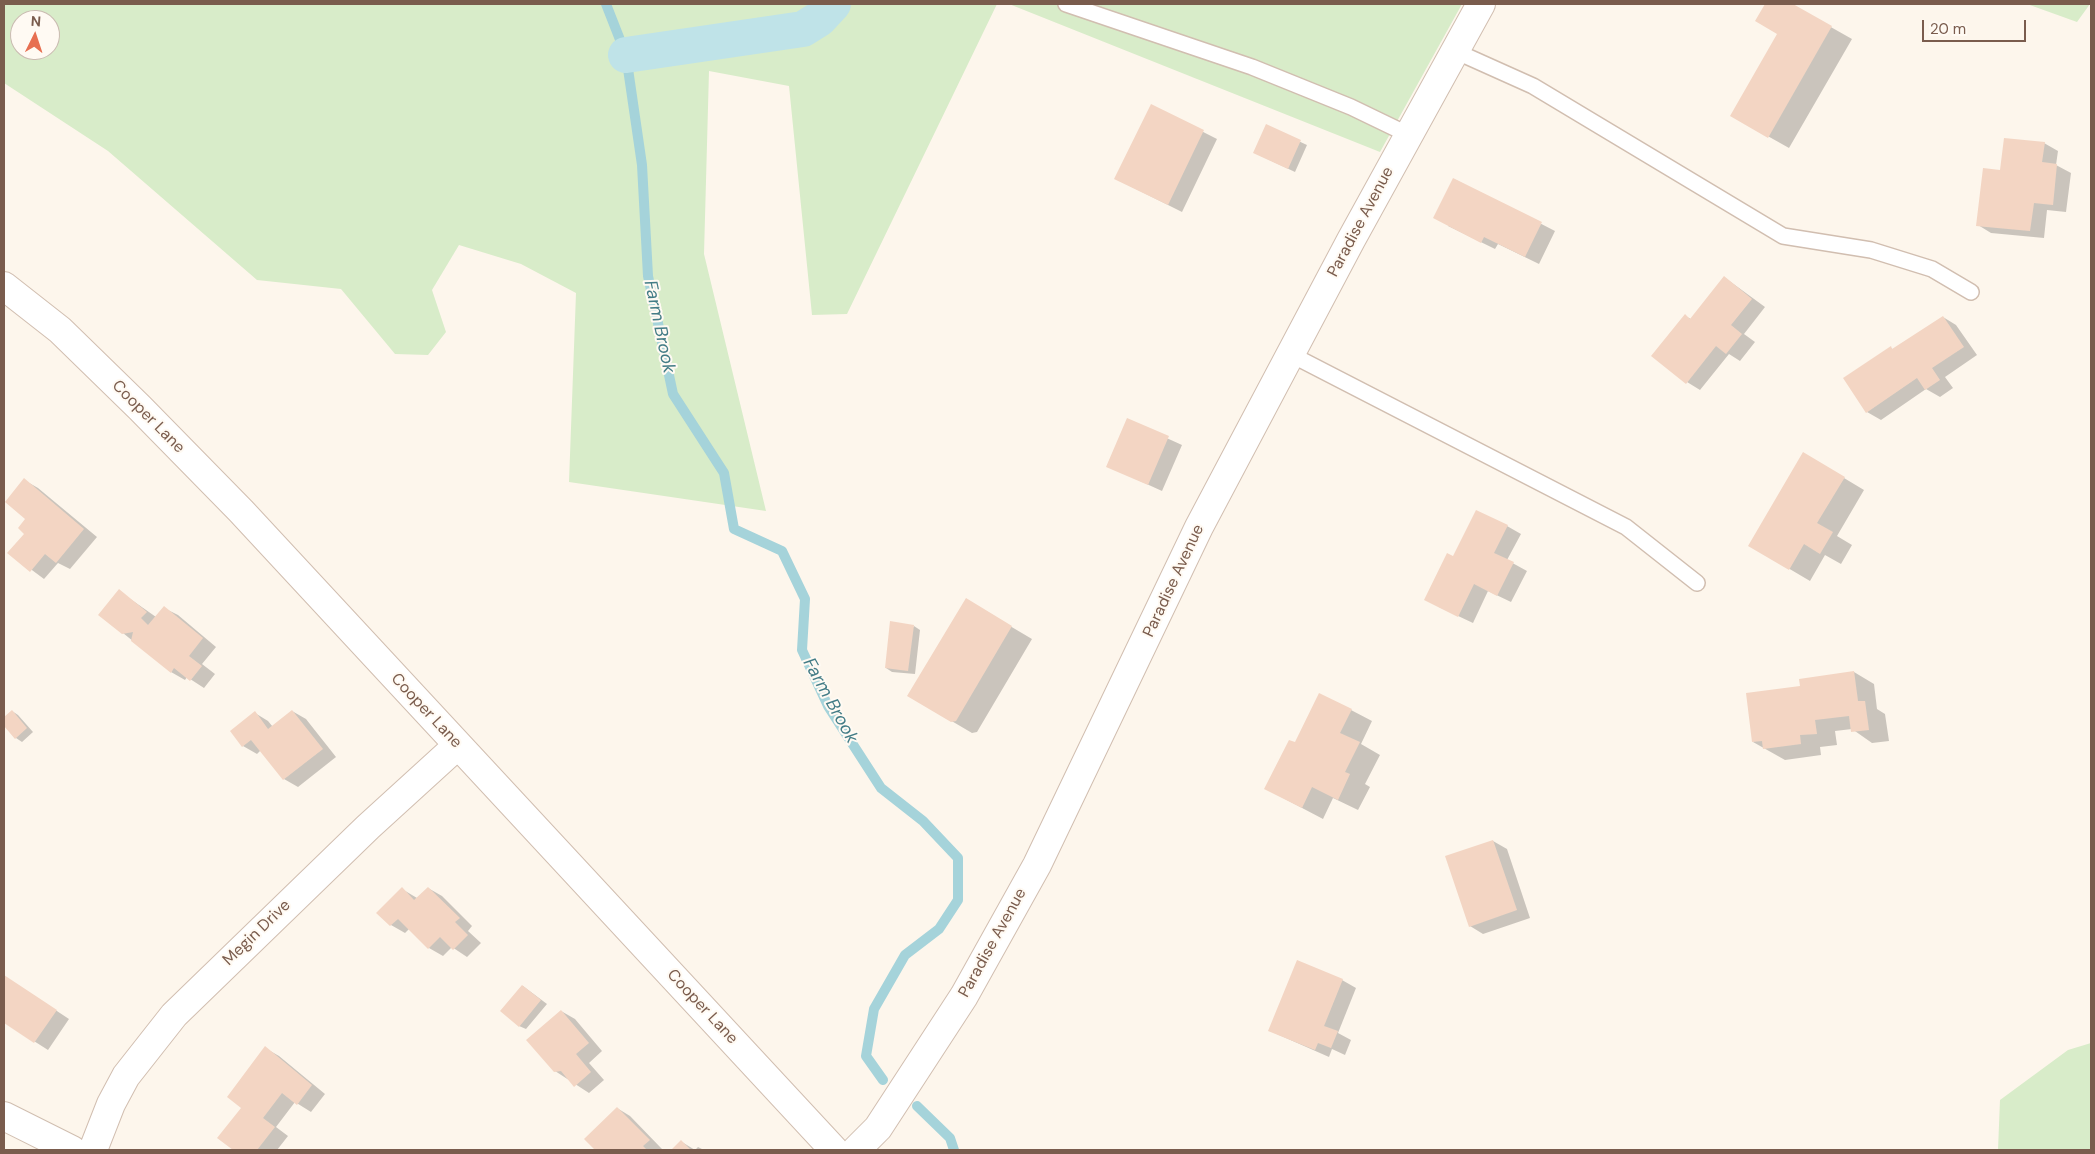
<!DOCTYPE html>
<style>
body{margin:0}
#map{position:relative;width:2095px;height:1154px;overflow:hidden;background:#fdf6ec;font-family:"DM Sans",sans-serif}
canvas{display:block}
.frame{position:absolute;inset:0;border:5px solid #7a5c4d;pointer-events:none}
.north{position:absolute;left:10px;top:10px;width:50px;height:50px;box-sizing:border-box;background:#fffaf3;border:1px solid #cabbb1;border-radius:50%;rotate:4deg;font-size:14px;font-weight:700;line-height:20px;text-align:center;color:#7a5c4d}
.north::after{content:'';display:block;margin:auto;width:18px;height:22px;background:#e76f51;clip-path:polygon(50% 0,100% 100%,50% 72%,0 100%)}
.scale{position:absolute;left:1922px;top:20px;width:104px;height:22px;box-sizing:border-box;border:2px solid #7a5c4d;border-top:0;padding-left:6px;font-size:15px;line-height:18px;white-space:nowrap;color:#7a5c4d;-webkit-text-stroke:4px #fffaf3;paint-order:stroke}
</style>
<div id="map">
<canvas width="2095" height="1154"></canvas>
<div class="frame"></div>
<div class="north">N</div>
<div class="scale">20 m</div>
</div>
<script>
const ctx = document.querySelector('canvas').getContext('2d');
ctx.lineJoin = 'round';
function fill(path, color) {
  ctx.fillStyle = color;
  ctx.fill(path, 'evenodd');
}
function toPath(rows) {
  const path = new Path2D();
  for (const r of rows) {
    path.moveTo(r[0], r[1]);
    for (let i = 2; i < r.length; i += 2) path.lineTo(r[i], r[i + 1]);
  }
  return path;
}
function stroke(path, color, width, dash) {
  ctx.strokeStyle = color;
  ctx.lineWidth = width;
  ctx.lineCap = dash ? 'butt' : 'round';
  ctx.setLineDash(dash || []);
  ctx.stroke(path);
}
function drawText(font, color, halo, rows, align = 'center') {
  ctx.font = font + ' "DM Sans",sans-serif';
  ctx.lineWidth = 4;
  ctx.setLineDash([]);
  ctx.textBaseline = 'middle';
  ctx.strokeStyle = halo;
  ctx.fillStyle = color;
  for (const [text, x, y, turn = 0] of rows) {
    ctx.save();
    ctx.translate(x, y);
    ctx.rotate((+turn || 0) * Math.PI / 180);
    ctx.textAlign = isNaN(turn) ? turn : align;
    if (halo) ctx.strokeText(text, 0, 0);
    ctx.fillText(text, 0, 0);
    ctx.restore();
  }
}
const green = toPath([
 [4,4,997,4,847,314,812,315,789,86,709,71,704,254,766,511,569,482,576,293,521,264,459,245,432,290,446,332,428,355,395,354,341,289,257,280,108,151,4,83],
 [20,20,50,20,50,50,20,50],
 [1009,4,1462,4,1380,152],
 [2027,4,2090,4,2077,22],
 [2091,1043,2091,1150,1998,1150,2000,1100,2068,1050]
]);
const shadow = toPath([
 [1767,4,1790,4,1852,39,1789,148,1732,116,1779,34,1757,21],
 [1152,106,1217,139,1182,212,1116,179],
 [1266,126,1307,145,1295,172,1261,156],
 [2044,143,2058,151,2056,165,2071,173,2066,212,2047,210,2044,238,1991,233,1978,225],
 [1454,179,1555,231,1539,264,1498,244,1495,249,1448,226],
 [1724,277,1765,307,1744,334,1755,342,1740,361,1729,354,1700,390,1687,382,1685,316,1691,319],
 [1943,317,1956,325,1977,355,1945,377,1953,388,1940,397,1926,389,1881,420,1867,412,1891,348,1894,350],
 [1127,420,1182,445,1162,491,1107,466],
 [1824,466,1864,490,1837,536,1852,545,1841,564,1825,555,1810,581,1749,545],
 [24,480,38,488,97,537,70,569,58,563,44,579,9,553,26,534],
 [1507,526,1521,534,1507,560,1527,571,1511,602,1488,591,1473,623,1439,607],
 [119,591,156,617,164,608,178,615,216,647,202,664,215,674,204,688,187,677,185,680,171,672,123,633],
 [966,600,1032,639,977,732,972,733,909,696],
 [914,626,920,630,915,674,892,672,886,668],
 [1854,672,1874,684,1877,709,1885,714,1889,741,1872,743,1852,729,1835,731,1837,745,1820,747,1821,755,1785,760,1753,742,1802,687],
 [1351,710,1372,721,1361,744,1380,755,1365,784,1370,787,1358,810,1333,798,1323,819,1266,789,1295,744],
 [12,711,18,715,33,732,22,742,16,738,4,724,4,718],
 [292,711,306,719,336,757,298,787,284,779,261,750,257,754,243,746,255,713,268,721,273,727],
 [1493,841,1507,849,1530,918,1483,934,1470,926],
 [428,888,442,896,472,926,468,931,481,943,467,957,452,947,443,956,429,948,410,928,405,933,391,925,378,913,402,889,417,898],
 [4,976,69,1019,48,1050,4,1022],
 [1342,980,1356,988,1338,1033,1351,1040,1345,1055,1332,1049,1329,1057,1270,1031],
 [523,986,547,1004,526,1029,519,1026],
 [561,1011,575,1019,602,1051,589,1063,604,1080,589,1093,555,1071],
 [265,1048,279,1056,325,1094,311,1112,295,1102,276,1127,288,1136,277,1150,235,1150,219,1138,243,1108],
 [617,1108,630,1116,662,1149,597,1150,586,1139],
 [682,1142,695,1150,698,1147,704,1150,673,1150]
]);
const stream = toPath([
 [606,4,626,55,642,165,648,276,673,394,724,473,734,529,782,551,805,599,802,650,828,706,881,788,923,821,958,858,958,900,939,929,905,955,874,1009,866,1056,883,1080],
 [917,1106,950,1138,954,1150]
]);
const canal = toPath([
 [626,55,803,29,819,19,833,4]
]);
const building = toPath([
 [1765,4,1793,4,1832,26,1768,138,1730,116,1777,34,1755,21],
 [1151,104,1204,130,1168,205,1114,179],
 [1266,124,1301,140,1288,169,1253,153],
 [2004,138,2045,142,2042,162,2057,164,2053,205,2034,203,2030,231,1976,226,1983,168,2000,170],
 [1453,178,1542,222,1525,257,1484,237,1481,243,1433,218],
 [1724,276,1752,299,1731,325,1742,334,1726,354,1716,346,1686,384,1651,356,1685,314,1690,319],
 [1943,316,1964,347,1932,368,1940,380,1925,390,1917,378,1866,413,1843,378,1891,346,1892,349],
 [1127,418,1169,436,1148,485,1106,467],
 [1803,452,1845,477,1817,523,1833,532,1820,554,1804,544,1789,570,1748,546],
 [24,478,84,529,56,563,45,554,30,572,7,553,24,534,18,528,25,519,5,502],
 [1476,510,1508,525,1494,553,1514,562,1497,596,1474,584,1458,617,1424,600,1447,553,1453,556],
 [119,589,147,612,141,618,148,625,164,606,203,638,189,656,202,666,190,681,174,668,171,673,131,641,133,632,122,634,98,615],
 [966,598,1012,626,956,721,951,722,907,696],
 [890,621,914,625,908,671,885,668],
 [1854,671,1858,701,1865,701,1869,730,1851,732,1849,716,1815,720,1817,734,1800,735,1801,744,1763,749,1762,741,1752,742,1746,693,1800,686,1799,679],
 [1319,693,1352,709,1340,733,1360,742,1345,772,1350,774,1338,800,1312,787,1302,808,1264,789,1289,740,1295,742],
 [12,710,27,728,15,739,4,726,4,717],
 [292,710,323,749,283,780,251,740,242,747,230,731,255,711,268,729],
 [1493,840,1517,910,1469,927,1445,856],
 [402,887,414,900,428,887,460,918,455,922,468,935,453,950,440,937,428,949,398,919,390,926,376,913],
 [1297,960,1343,979,1324,1026,1338,1031,1331,1048,1318,1043,1315,1050,1268,1031],
 [4,975,57,1010,34,1043,4,1023],
 [522,985,541,1000,519,1027,500,1011],
 [561,1010,589,1043,576,1054,591,1072,574,1087,561,1071,554,1072,526,1040],
 [265,1046,312,1085,297,1105,282,1093,263,1118,275,1127,257,1150,233,1150,217,1138,241,1108,227,1097],
 [617,1107,650,1140,643,1146,647,1150,595,1150,584,1139],
 [681,1140,691,1150,671,1150]
]);
const service = toPath([
 [1066,4,1252,67,1351,107,1409,135],
 [1455,51,1533,86,1783,236,1871,250,1932,269,1971,292],
 [1290,354,1626,527,1697,583]
]);
const minor = toPath([
 [4,286,60,330,140,408,241,511,834,1150],
 [4,1116,72,1150],
 [93,1150,111,1104,126,1076,174,1015,368,827,458,745]
]);
const tertiary = toPath([
 [856,1150,878,1128,964,996,1037,865,1199,527,1351,240,1481,4]
]);
const streetNames = [
 ["Paradise Avenue",1361,222,-62],
 ["Cooper Lane",148,417,45],
 ["Paradise Avenue",1174,581,-65],
 ["Cooper Lane",426,711,47],
 ["Megin Drive",257,933,-44],
 ["Paradise Avenue",993,943,-61],
 ["Cooper Lane",702,1007,47]
];
const waterNames = [
 ["Farm Brook",659,327,78],
 ["Farm Brook",830,701,61]
];
fill(green, '#d8ecc9');
fill(shadow, '#0003');
stroke(stream, '#a5d3da', 10);
stroke(canal, '#bfe3e8', 36);
fill(building, '#f3d5c3');
stroke(service, '#d1beb0', 18);
stroke(minor, '#d1beb0', 30);
stroke(tertiary, '#d1beb0', 30);
stroke(service, '#fff', 15);
stroke(minor, '#fff', 28);
stroke(tertiary, '#fff', 28);
drawText('16px', '#7a5c4d', '#fffaf3', streetNames);
drawText('italic 18px', '#437c86', '#fffaf3', waterNames);
</script>
